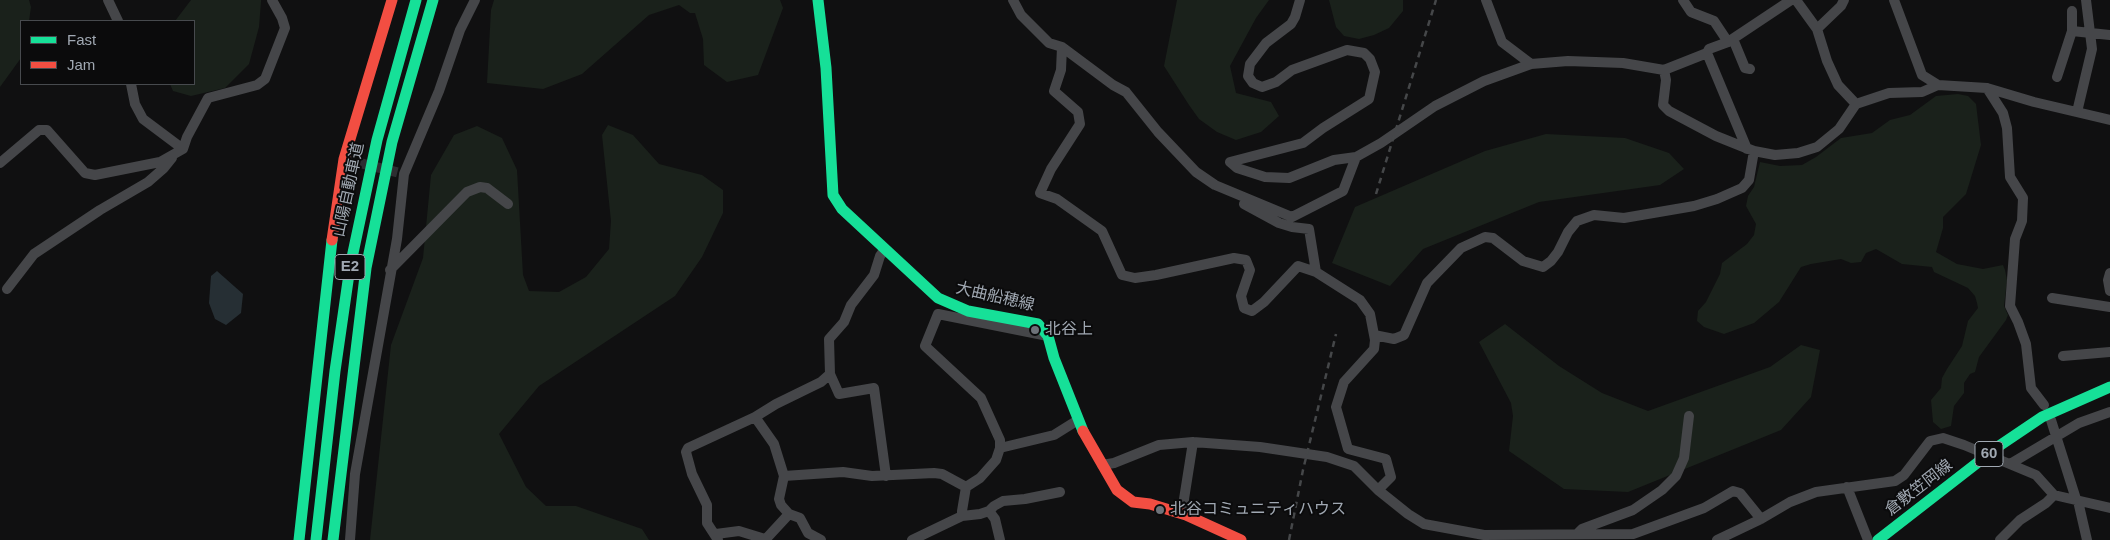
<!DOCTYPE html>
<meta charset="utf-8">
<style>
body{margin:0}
#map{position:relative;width:2110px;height:540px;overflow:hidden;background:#101011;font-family:Arial,sans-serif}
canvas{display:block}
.legend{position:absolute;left:20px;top:20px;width:175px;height:65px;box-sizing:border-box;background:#0b0b0c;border:1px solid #474a4e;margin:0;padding:6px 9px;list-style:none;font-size:15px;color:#a0a8b2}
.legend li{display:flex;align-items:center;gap:10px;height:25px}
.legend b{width:25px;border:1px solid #474a4e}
</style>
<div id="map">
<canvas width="2110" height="540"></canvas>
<ul class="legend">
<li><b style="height:6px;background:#16e098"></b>Fast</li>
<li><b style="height:6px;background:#f24e42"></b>Jam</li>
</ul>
</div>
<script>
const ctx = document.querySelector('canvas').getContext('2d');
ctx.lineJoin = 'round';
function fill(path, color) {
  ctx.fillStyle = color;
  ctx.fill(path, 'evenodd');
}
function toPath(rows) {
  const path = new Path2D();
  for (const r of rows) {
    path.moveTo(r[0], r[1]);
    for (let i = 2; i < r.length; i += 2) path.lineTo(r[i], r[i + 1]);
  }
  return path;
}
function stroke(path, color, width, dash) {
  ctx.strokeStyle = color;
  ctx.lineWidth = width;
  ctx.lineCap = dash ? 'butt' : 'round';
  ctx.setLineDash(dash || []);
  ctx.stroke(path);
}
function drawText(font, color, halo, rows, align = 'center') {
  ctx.font = font + ' Arial,"Noto Sans JP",sans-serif';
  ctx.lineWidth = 4;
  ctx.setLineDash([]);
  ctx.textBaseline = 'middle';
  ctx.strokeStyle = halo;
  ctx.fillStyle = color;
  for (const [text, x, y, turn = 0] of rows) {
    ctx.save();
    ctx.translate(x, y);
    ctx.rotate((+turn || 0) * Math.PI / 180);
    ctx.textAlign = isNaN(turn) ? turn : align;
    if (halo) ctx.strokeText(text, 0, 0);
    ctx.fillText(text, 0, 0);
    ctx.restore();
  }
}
const green = toPath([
 [0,0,29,0,31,7,29,21,21,21,21,58,0,87],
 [191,0,261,0,261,2,259,27,249,64,225,88,191,96,173,91,170,84,194,84,194,21,175,21],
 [494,0,780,0,783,8,758,75,727,82,704,65,703,39,695,13,690,13,679,5,649,15,582,74,543,89,487,83,491,10],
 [1177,0,1269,0,1256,18,1230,66,1236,93,1271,102,1279,116,1261,132,1236,140,1217,132,1199,119,1189,105,1164,66],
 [1329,0,1403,0,1403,11,1389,28,1374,35,1359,39,1344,36,1336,27],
 [1958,94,1968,96,1976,104,1981,145,1966,194,1943,217,1943,228,1936,252,1957,264,1983,269,2003,265,2005,270,2007,280,2004,306,2008,315,2006,320,1979,357,1975,372,1970,374,1964,383,1964,393,1954,406,1951,426,1941,429,1933,422,1931,400,1941,388,1942,378,1947,369,1962,346,1968,321,1978,308,1977,303,1975,296,1968,288,1934,272,1932,267,1902,264,1876,249,1866,253,1861,262,1851,263,1841,259,1811,264,1801,267,1779,302,1754,323,1724,334,1704,327,1697,321,1698,311,1706,302,1720,274,1722,263,1747,244,1754,235,1756,224,1746,206,1748,196,1754,187,1760,162,1780,166,1802,165,1816,157,1841,138,1872,133,1890,120,1910,115,1936,96],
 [608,125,633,135,659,164,702,175,723,190,723,213,702,257,675,296,539,386,499,434,526,487,546,506,576,506,642,529,649,540,370,540,391,345,423,258,431,175,454,135,477,126,502,138,517,170,523,275,529,291,559,292,586,277,609,249,611,221,602,135],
 [1546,134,1625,138,1669,153,1684,169,1660,185,1539,202,1423,249,1390,286,1332,263,1355,207,1485,151],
 [1505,324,1559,366,1602,393,1648,411,1770,367,1801,345,1820,350,1811,397,1781,430,1628,492,1564,489,1509,451,1513,416,1511,403,1479,342]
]);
const water = toPath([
 [217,271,243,294,241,313,226,325,215,319,209,303,211,276]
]);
const streetTunnel = toPath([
 [344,159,404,174]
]);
const street = toPath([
 [108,0,118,21],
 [1013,0,1021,15,1049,43,1062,47,1113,85,1126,92,1158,132,1196,172,1215,185,1292,217,1343,191,1356,157],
 [1300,0,1295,17,1291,24,1266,43,1250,64,1248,76,1253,83,1262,87,1276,82,1292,70,1347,50,1364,53,1370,59,1375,72,1369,99,1323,128,1303,143,1230,162,1237,168,1265,177,1289,178,1334,160,1356,157,1381,143,1435,106,1484,81,1531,64,1568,61,1623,63,1664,70,1707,53,1709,49,1728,42,1791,0],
 [1486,0,1502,42,1531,64],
 [1683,0,1691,12,1714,21,1728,42],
 [1796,0,1817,29,1827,61,1838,85,1856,104],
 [1894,0,1922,75,1938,85],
 [1817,29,1841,6,1844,0],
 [2072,31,2110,35],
 [1733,39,1745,68,1750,69],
 [1062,47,1061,70,1054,91,1078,112,1080,124,1051,169,1040,193,1057,199,1102,231,1122,275,1135,278,1156,275,1234,258,1246,260,1250,270,1241,296,1244,308,1252,311,1264,302,1298,266,1316,272,1360,300,1370,314,1375,340,1374,349,1344,382,1336,407,1348,449,1386,459,1391,477,1378,490],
 [1707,53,1747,149],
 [1664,70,1666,80,1663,105,1669,111,1716,136,1741,146,1754,151,1775,155,1798,153,1817,147,1839,129,1856,104,1889,93,1922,92,1938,85,1987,88,2034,102,2110,120],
 [2057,77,2072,31,2072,11],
 [131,84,135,104,143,119,183,149],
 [1987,88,2003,113,2007,128,2010,177,2023,198,2022,221,2015,239,2010,306,2018,322,2026,344,2031,388,2044,405],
 [2077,112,2092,49,2086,0],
 [0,163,39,130,47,130,85,173,95,175,160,162,183,149,187,137,208,98,257,85,265,79,285,28,282,18,272,0],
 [1244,204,1279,223,1292,227,1309,229,1316,272],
 [390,270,467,192,480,187,487,188,508,204],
 [2110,273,2108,280,2110,291],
 [7,289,34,254,100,210,148,182,164,168,172,158],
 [2052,298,2110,307],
 [1374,335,1394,339,1404,335,1427,283,1461,248,1485,237,1493,238,1523,261,1543,267,1551,261,1558,252,1568,232,1577,221,1594,215,1624,218,1694,206,1717,199,1742,188,1749,180,1754,151],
 [2063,356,2110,352],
 [830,374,839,394,874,388,886,476],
 [755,417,774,444,784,476,779,499,781,505,789,514,765,540],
 [2051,420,2076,499],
 [1000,448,1054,435,1078,420],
 [2010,464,2079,423,2110,412],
 [1102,465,1114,463,1159,445,1193,442,1260,447,1327,457,1354,466,1378,490,1408,514,1424,524,1484,535,1633,534,1704,508,1733,491,1740,493,1761,519],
 [784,476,843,472,872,476,934,473,942,474,966,487],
 [1847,487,1868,540],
 [2078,501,2087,540],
 [989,511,994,506,1003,501,1025,499,1060,492],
 [789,514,800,518,808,533,821,540],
 [1186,515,1184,499,1193,442],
 [1578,533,1582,529,1633,510,1662,490,1676,476,1684,458,1689,416],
 [716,534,739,531,765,539],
 [350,540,355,474,397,239,404,174,439,91,460,30,475,0],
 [718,540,707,523,707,505,692,474,686,452,688,448,755,417,776,404,821,382,830,374,829,339,844,322,851,305,874,275,880,256,885,249],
 [912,540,962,516],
 [1000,540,995,519,989,511,980,514,962,516,962,511,966,487,980,478,996,460,1000,448,1000,440,981,398,925,346,938,314,1048,336],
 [1717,540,1761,519,1790,502,1816,492,1895,481,1904,475,1930,441,1943,438,1964,445,2036,475,2054,495,2110,508],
 [2000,540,2020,520,2046,503,2054,495]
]);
const fast = toPath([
 [818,0,826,68,833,195,842,209,938,298,968,311,1038,324,1048,336,1054,358,1083,431],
 [299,540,332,240],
 [316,540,335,371,350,267,377,140,416,0],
 [333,540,366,268,392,142,433,0],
 [1878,540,1999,446,2042,417,2110,387]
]);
const jam = toPath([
 [332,240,344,159,392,0],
 [1083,431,1117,490,1133,502,1150,504,1186,515,1241,540]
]);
const rail = toPath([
 [1376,194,1436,0],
 [1289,540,1303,470,1336,334]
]);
const markers = [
 [1035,330,5,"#6e737a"],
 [1160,510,5,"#6e737a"]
];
const shields = [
 [350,267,30],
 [1989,454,28]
];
const shieldNames = [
 ["E2",350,267],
 ["60",1989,454]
];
const streetNames = [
 ["山陽自動車道",349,190,-78],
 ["大曲船穂線",995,297,13],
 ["倉敷笠岡線",1919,488,-38]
];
const poiNames = [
 ["北谷上",1045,330],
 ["北谷コミュニティハウス",1170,510]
];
fill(green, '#1a211b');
fill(water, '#262f34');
stroke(streetTunnel, '#2d2e31', 10, [10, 5]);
stroke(street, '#454649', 10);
stroke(fast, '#16e098', 11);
stroke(jam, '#f24e42', 11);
stroke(rail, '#454749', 2.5, [6, 5]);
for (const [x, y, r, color] of markers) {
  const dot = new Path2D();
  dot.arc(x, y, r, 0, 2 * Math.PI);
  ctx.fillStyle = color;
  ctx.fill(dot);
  stroke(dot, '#0b0b0c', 2);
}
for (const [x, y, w] of shields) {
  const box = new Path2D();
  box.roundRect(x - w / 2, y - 12.5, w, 25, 4);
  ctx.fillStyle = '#0b0b0c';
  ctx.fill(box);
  stroke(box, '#a0a8b2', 1);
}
drawText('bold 15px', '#a0a8b2', null, shieldNames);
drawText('16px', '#a0a8b2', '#0b0b0c', streetNames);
drawText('16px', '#a0a8b2', '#0b0b0c', poiNames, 'left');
</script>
